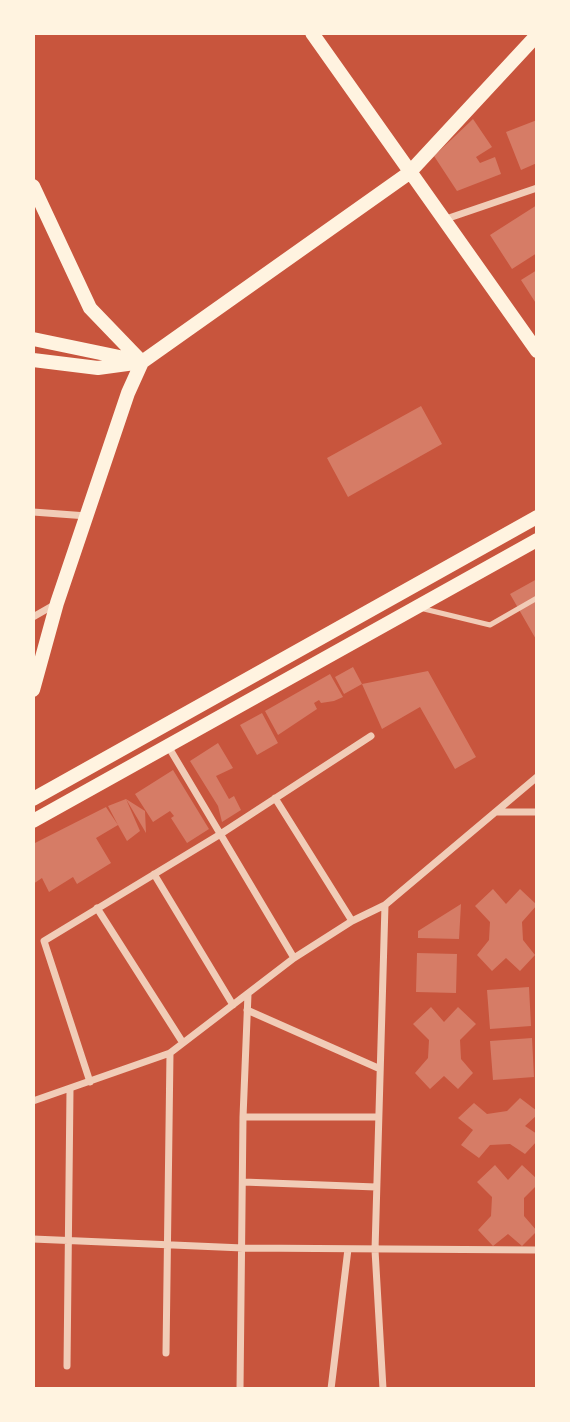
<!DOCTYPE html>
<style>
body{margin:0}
#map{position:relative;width:570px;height:1422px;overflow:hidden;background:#c8553d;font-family:Arial,sans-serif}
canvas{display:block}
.frame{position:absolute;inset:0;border:35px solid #fff3e0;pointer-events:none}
</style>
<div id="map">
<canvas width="570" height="1422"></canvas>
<div class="frame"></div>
</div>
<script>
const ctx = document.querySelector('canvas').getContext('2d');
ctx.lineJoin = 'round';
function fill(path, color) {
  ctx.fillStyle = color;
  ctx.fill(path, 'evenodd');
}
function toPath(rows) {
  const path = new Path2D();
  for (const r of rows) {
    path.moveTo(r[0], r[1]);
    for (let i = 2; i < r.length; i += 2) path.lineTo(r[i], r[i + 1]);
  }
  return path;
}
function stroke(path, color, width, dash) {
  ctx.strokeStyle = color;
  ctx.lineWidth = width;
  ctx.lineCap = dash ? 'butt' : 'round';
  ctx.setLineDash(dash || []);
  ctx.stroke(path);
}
const building = toPath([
 [473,119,492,147,476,157,480,163,495,157,501,174,457,191,434,156],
 [537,120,537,163,521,170,506,132],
 [537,205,537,253,512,269,490,235],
 [537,270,537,305,521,280],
 [421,406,442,444,348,497,327,458],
 [537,579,537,641,510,594],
 [353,667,362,684,344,694,335,677],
 [428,671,476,757,455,769,420,707,382,729,362,684],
 [330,674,343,697,334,701,321,703,319,700,314,703,317,709,278,735,265,711],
 [262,713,278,743,257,755,240,725],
 [218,743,233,768,216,776,229,799,234,796,241,810,222,822,218,806,190,761],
 [173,770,209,829,187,843,171,818,174,816,170,811,153,822,135,794],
 [126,799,145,811,146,833],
 [126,799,140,831,127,841,118,825,96,838,111,863,77,884,73,877,49,892,42,878,33,884,33,844,106,807,118,825,108,806],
 [493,889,506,904,520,889,537,905,522,922,523,940,535,955,520,971,506,958,492,971,477,955,489,940,490,922,475,906],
 [461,904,459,939,418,938,418,931],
 [417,953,457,954,456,993,416,992],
 [529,987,531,1026,490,1029,487,990],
 [431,1007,444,1022,458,1007,476,1024,460,1040,461,1059,473,1073,458,1089,444,1076,430,1089,415,1073,428,1058,429,1040,413,1024],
 [532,1038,534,1077,493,1080,490,1041],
 [520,1098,537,1111,537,1115,525,1126,537,1134,537,1141,525,1154,510,1144,490,1145,479,1158,461,1145,473,1130,458,1118,474,1103,487,1114,507,1111],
 [495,1165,508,1180,522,1165,537,1179,537,1185,524,1198,524,1216,537,1231,522,1246,508,1234,493,1246,478,1230,491,1216,492,1197,477,1182]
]);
const service = toPath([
 [420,608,490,625,537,598]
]);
const minor = toPath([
 [443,220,537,188],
 [33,512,87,516],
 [33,617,54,605],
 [168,746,294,958],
 [275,798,352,921],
 [498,812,537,812],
 [154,874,233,1005],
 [97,908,183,1043],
 [247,1010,378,1068],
 [90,1082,44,941,219,835,371,736],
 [33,1101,170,1053,294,958,352,921,385,905,537,777],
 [243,1117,377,1117],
 [243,1182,376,1187],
 [33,1239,243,1248,537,1250],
 [166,1353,170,1053],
 [67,1366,70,1090],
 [240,1389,243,1117,248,994],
 [331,1389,348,1249],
 [383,1389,375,1250,385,905]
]);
const secondary = toPath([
 [312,33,537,351],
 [33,186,90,308,142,362],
 [33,339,134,360],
 [33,360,98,368,142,362,409,173,537,35],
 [33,690,57,603,128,393,142,362],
 [33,799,537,517],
 [33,821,537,540]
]);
fill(building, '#d67c66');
stroke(service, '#f1ccb7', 5);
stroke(minor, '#f1ccb7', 7);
stroke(secondary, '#fff3e0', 14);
</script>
